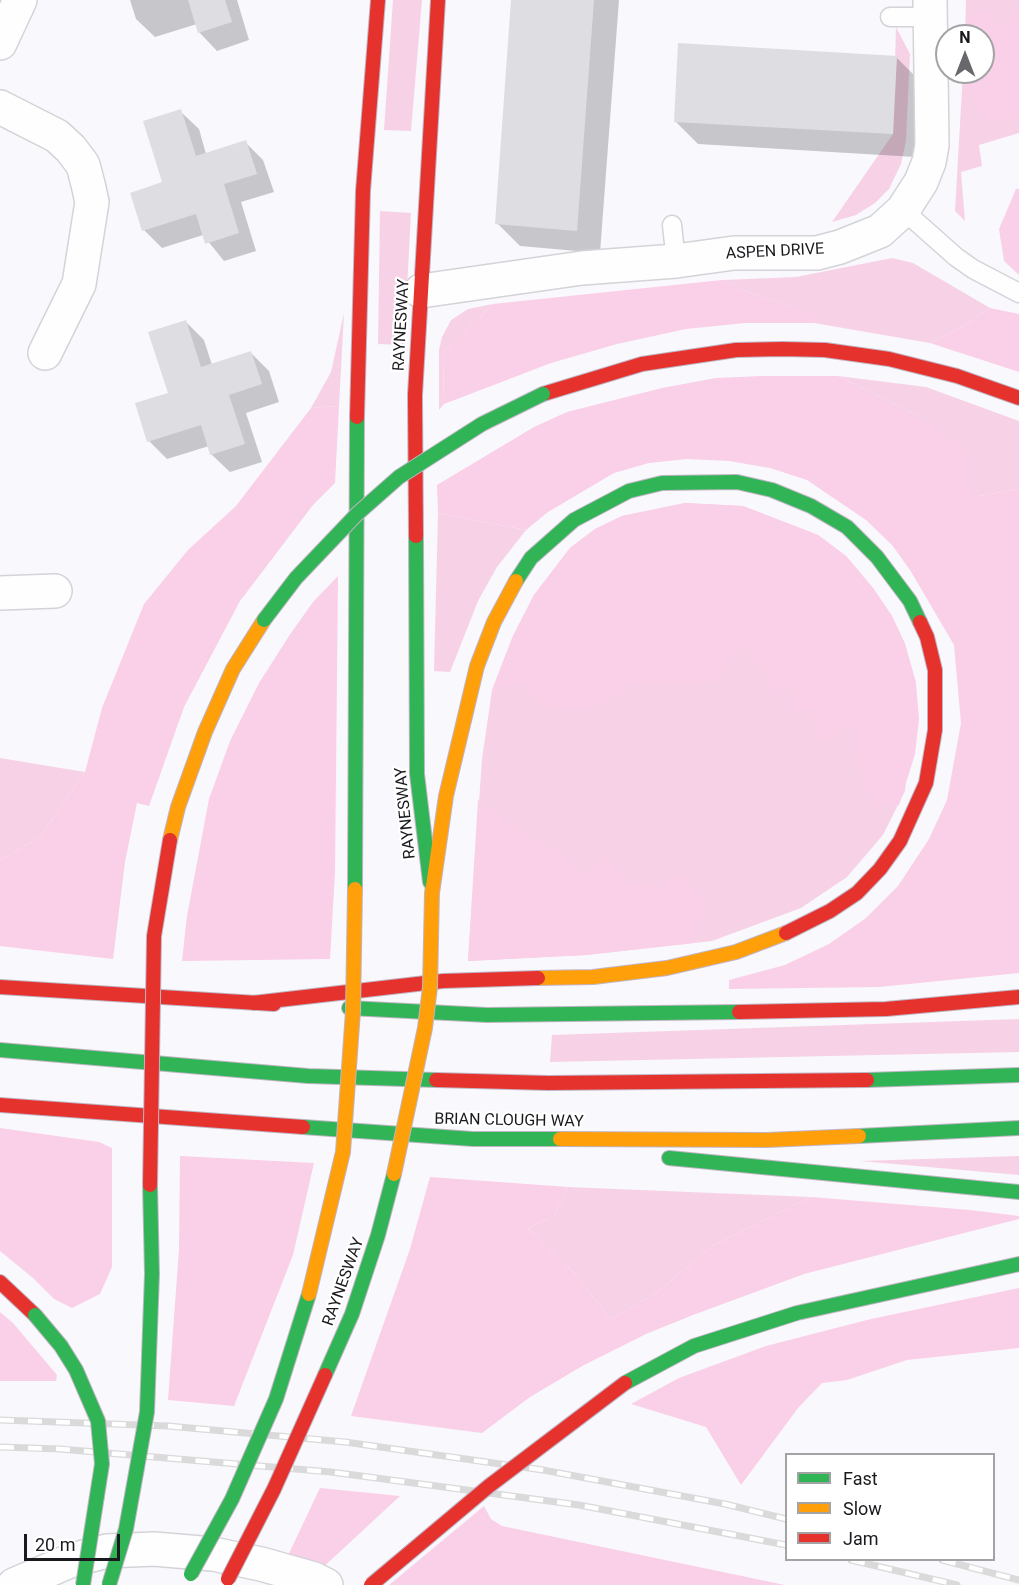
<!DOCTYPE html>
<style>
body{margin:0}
#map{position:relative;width:1019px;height:1585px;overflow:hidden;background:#f9f8fd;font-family:Roboto,sans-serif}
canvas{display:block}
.legend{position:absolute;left:785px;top:1453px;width:210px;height:108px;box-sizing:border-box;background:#fff;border:2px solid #a3a3a5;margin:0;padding:8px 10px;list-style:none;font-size:18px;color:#1a191d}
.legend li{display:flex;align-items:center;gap:12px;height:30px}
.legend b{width:30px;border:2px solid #a3a3a5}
.north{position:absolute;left:935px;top:24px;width:60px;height:60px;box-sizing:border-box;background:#fff;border:2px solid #a3a3a5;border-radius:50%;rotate:0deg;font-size:16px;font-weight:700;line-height:24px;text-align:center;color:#1a191d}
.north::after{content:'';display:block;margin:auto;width:21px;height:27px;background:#68676b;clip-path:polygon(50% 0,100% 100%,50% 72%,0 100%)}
.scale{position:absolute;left:24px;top:1534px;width:96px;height:27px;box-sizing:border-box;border:3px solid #1a191d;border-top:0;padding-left:8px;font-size:18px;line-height:21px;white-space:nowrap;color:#1a191d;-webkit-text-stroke:4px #fff;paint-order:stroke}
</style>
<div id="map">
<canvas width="1019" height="1585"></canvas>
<ul class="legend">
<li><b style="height:8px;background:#30b455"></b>Fast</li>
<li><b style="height:8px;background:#ff9f0a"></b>Slow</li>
<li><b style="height:8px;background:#e5322d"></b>Jam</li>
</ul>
<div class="north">N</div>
<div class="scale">20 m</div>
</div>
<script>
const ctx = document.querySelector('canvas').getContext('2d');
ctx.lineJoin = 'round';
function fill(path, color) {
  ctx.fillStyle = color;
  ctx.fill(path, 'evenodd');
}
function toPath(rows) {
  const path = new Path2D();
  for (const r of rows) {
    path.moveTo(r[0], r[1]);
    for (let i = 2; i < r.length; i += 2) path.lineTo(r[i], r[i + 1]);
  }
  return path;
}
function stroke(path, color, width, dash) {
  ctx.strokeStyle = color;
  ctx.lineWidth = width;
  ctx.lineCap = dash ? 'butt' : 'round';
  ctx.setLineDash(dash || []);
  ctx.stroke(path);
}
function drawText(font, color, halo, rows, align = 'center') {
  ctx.font = font + ' Roboto,sans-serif';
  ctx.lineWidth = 4.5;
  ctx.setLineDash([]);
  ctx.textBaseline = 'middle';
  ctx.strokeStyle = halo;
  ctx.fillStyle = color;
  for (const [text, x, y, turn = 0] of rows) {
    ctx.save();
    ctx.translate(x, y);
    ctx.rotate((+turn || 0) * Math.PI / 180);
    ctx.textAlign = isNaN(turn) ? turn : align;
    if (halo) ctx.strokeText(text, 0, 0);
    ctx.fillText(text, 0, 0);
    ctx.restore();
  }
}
const green = toPath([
 [393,0,422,0,411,131,384,130],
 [966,0,1019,0,1019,133,979,145,982,166,961,172,965,221,955,211,963,72,983,72,983,36,965,36],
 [896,27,910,54,906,141,901,164,889,189,875,203,856,215,832,222,893,134],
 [380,211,411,213,404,345,378,344],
 [892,258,913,263,990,308,962,327,930,343,814,323,822,317,752,294,722,280,796,277],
 [493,304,443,353,444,404,439,410,439,350,442,337,451,320,468,309],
 [344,313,339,406,311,408,331,372],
 [838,376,926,387,1019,421,1019,489,973,497,924,419],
 [685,503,743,506,818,535,846,556,873,588,892,616,905,644,916,683,905,791,883,835,847,877,801,908,712,941,586,955,468,961,482,759,492,690,513,636,534,595,570,548,595,529,622,516],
 [438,513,526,530,497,567,478,601,450,672,434,671],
 [0,758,85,772,40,837,0,860],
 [1019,1019,1019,1052,550,1062,552,1035],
 [1019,1156,1019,1175,860,1161],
 [568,1187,811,1197,714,1245,655,1294,610,1319,575,1274,528,1228,554,1216]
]);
const forest = toPath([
 [987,9,992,21,1002,30,1011,13,1019,13,1019,120,1008,115,1005,120,987,120,978,108,963,73,983,72,983,36,965,36,966,21,974,11],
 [1016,189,1019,189,1019,275,1004,261,999,229],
 [722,280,752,294,823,317,814,323,745,323,686,329,617,344,551,363,444,404,443,353,493,304],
 [990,308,1019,314,1019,372,930,343,962,327],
 [762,376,838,376,924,419,967,451,973,497,1019,489,1019,973,879,987,729,989,729,980,785,965,829,944,866,918,898,886,929,839,947,800,961,723,954,645,910,570,892,545,866,520,807,480,770,468,729,461,687,459,649,463,614,473,548,512,526,530,438,513,437,485,534,427,567,412,662,388,716,378],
 [339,406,335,483,313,505,240,601,184,707,149,806,137,803,125,862,113,959,0,946,0,860,40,837,85,772,102,708,144,604,188,550,236,506,311,408],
 [685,503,743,506,818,535,846,556,873,588,892,616,905,644,916,683,919,719,915,754,899,805,874,806,858,766,853,728,841,725,834,741,824,741,817,734,819,726,812,721,809,708,801,709,796,714,788,708,795,694,791,681,776,696,769,695,764,669,757,666,746,648,735,651,716,682,634,684,613,697,582,711,562,709,543,703,521,684,510,687,494,685,513,636,534,595,570,548,595,529,622,516],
 [338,576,335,872,330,959,182,961,187,916,209,799,230,741,259,683,289,636,313,602],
 [478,800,542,845,562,851,571,865,588,876,604,856,618,865,623,881,631,885,659,885,671,878,683,877,699,891,705,908,699,922,694,943,586,955,468,961],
 [0,1128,99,1142,112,1148,112,1267,100,1294,72,1308,54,1299,33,1278,0,1251],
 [180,1156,314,1163,293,1255,234,1406,168,1400,179,1249],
 [430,1177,568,1187,554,1216,528,1228,575,1274,610,1319,655,1294,714,1245,811,1197,970,1210,1019,1216,1019,1219,804,1274,693,1315,646,1334,584,1365,530,1397,482,1433,351,1416,410,1249],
 [1019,1288,1019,1348,907,1360,847,1380,822,1383,798,1408,741,1485,706,1427,631,1404,679,1378,766,1346,871,1319],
 [0,1312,13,1323,57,1375,56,1381,0,1381],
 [320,1488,400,1496,304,1585,274,1585],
 [484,1506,491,1519,502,1526,785,1585,389,1585]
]);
const shadow = toPath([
 [130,0,237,0,249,40,217,51,199,32,197,24,155,37,136,19],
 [513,0,619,0,600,253,520,246,497,223],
 [896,57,920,81,915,157,698,144,675,121],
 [180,111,199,129,206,154,245,142,263,160,274,192,241,202,256,251,224,261,203,235,162,248,144,230,164,183],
 [186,322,204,340,212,365,251,353,269,371,279,402,246,413,262,462,230,472,211,454,209,446,167,459,149,441,170,394]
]);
const building = toPath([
 [188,0,225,0,232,22,198,33],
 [511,0,594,0,577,231,495,224],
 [678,43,897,56,893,134,674,122],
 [181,109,196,156,246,140,257,174,224,184,239,233,205,244,196,214,142,231,130,193,162,182,143,121],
 [186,320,201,367,251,351,262,384,229,395,245,444,210,455,201,425,147,442,135,403,168,393,148,332]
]);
const lane = toPath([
 [890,17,930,17],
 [903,210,956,257,973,269,1019,293],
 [672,225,676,261]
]);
const street = toPath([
 [0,43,20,0],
 [0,107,57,136,71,149,83,165,88,184,92,202,79,284,45,353],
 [421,291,582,268,676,261,734,253,817,253,840,247,880,231,903,210,921,182,929,162,932,145,930,0],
 [0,593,55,591],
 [14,1585,72,1560,107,1551,154,1549,213,1554,261,1564,314,1579,326,1585]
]);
const fast = toPath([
 [416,536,417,774,430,882],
 [516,581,531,558,574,520,629,491,662,483,737,482,772,490,811,506,847,527,877,557,910,601,920,622],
 [355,889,357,417],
 [349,1008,487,1015,739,1012],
 [0,1050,308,1076,436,1080],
 [867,1080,1019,1075],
 [303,1127,473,1139,560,1139],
 [859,1136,1019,1128],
 [669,1158,1019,1192],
 [325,1375,352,1314,378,1235,394,1174],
 [625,1383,694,1346,797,1313,1019,1264]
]);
const slow = toPath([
 [170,840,178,807,205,732,233,669,264,620],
 [432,893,446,796,477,666,494,622,516,581],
 [538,978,593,977,667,968,736,952,786,933],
 [560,1139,767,1140,859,1136]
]);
const jam = toPath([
 [543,394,642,364,736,350,782,349,825,350,889,359,957,376,1019,398],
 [357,417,363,191,378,0],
 [416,536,415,395,438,0],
 [786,933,830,911,857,893,880,869,900,841,926,783,935,730,935,670,927,637,920,622],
 [0,987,274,1004],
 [253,1003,443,981,538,978],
 [739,1012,886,1009,1019,997],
 [436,1080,548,1083,867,1080],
 [0,1105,303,1127],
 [0,1282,35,1315]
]);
const rail = toPath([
 [0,1420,168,1426,345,1442,543,1470,725,1504,786,1519],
 [0,1447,60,1449,331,1472,579,1505,786,1545],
 [851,1560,957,1585],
 [942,1560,1019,1580]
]);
const fastBridge = toPath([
 [264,620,296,578,357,514,399,477,482,424,543,394],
 [35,1315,61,1346,76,1370,98,1421,102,1464,83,1585],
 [191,1574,232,1499,276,1399,309,1294],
 [109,1585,126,1529,147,1412,152,1274,150,1185]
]);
const slowBridge = toPath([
 [394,1174,425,1028,430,987,432,893],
 [309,1294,343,1152,353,1011,355,889]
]);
const jamBridge = toPath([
 [150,1185,154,936,170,840],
 [228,1579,274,1489,325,1375],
 [371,1585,489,1486,625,1383]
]);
const streetNames = [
 ["ASPEN DRIVE",775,252,-3],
 ["RAYNESWAY",402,325,-87],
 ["RAYNESWAY",406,813,-96],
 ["BRIAN CLOUGH WAY",509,1121,1],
 ["RAYNESWAY",344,1282,-70]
];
fill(green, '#f7d2e7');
fill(forest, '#facfe8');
fill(shadow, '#0003');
fill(building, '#dedee2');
stroke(lane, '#d4d3d7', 21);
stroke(street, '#d4d3d7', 36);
stroke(fast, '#c0b5c5', 16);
stroke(slow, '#c0b5c5', 16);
stroke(jam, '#c0b5c5', 16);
stroke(lane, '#fefeff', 18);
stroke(street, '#fefeff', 33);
stroke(fast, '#30b455', 14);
stroke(slow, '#ff9f0a', 14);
stroke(jam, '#e5322d', 14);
stroke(rail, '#dadadb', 7);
stroke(rail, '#fff', 4.5, [14]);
stroke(fastBridge, '#c0b5c5', 16, []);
stroke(slowBridge, '#c0b5c5', 16, []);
stroke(jamBridge, '#c0b5c5', 16, []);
stroke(fastBridge, '#30b455', 14);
stroke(slowBridge, '#ff9f0a', 14);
stroke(jamBridge, '#e5322d', 14);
drawText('16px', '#1a191d', '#fff', streetNames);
</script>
